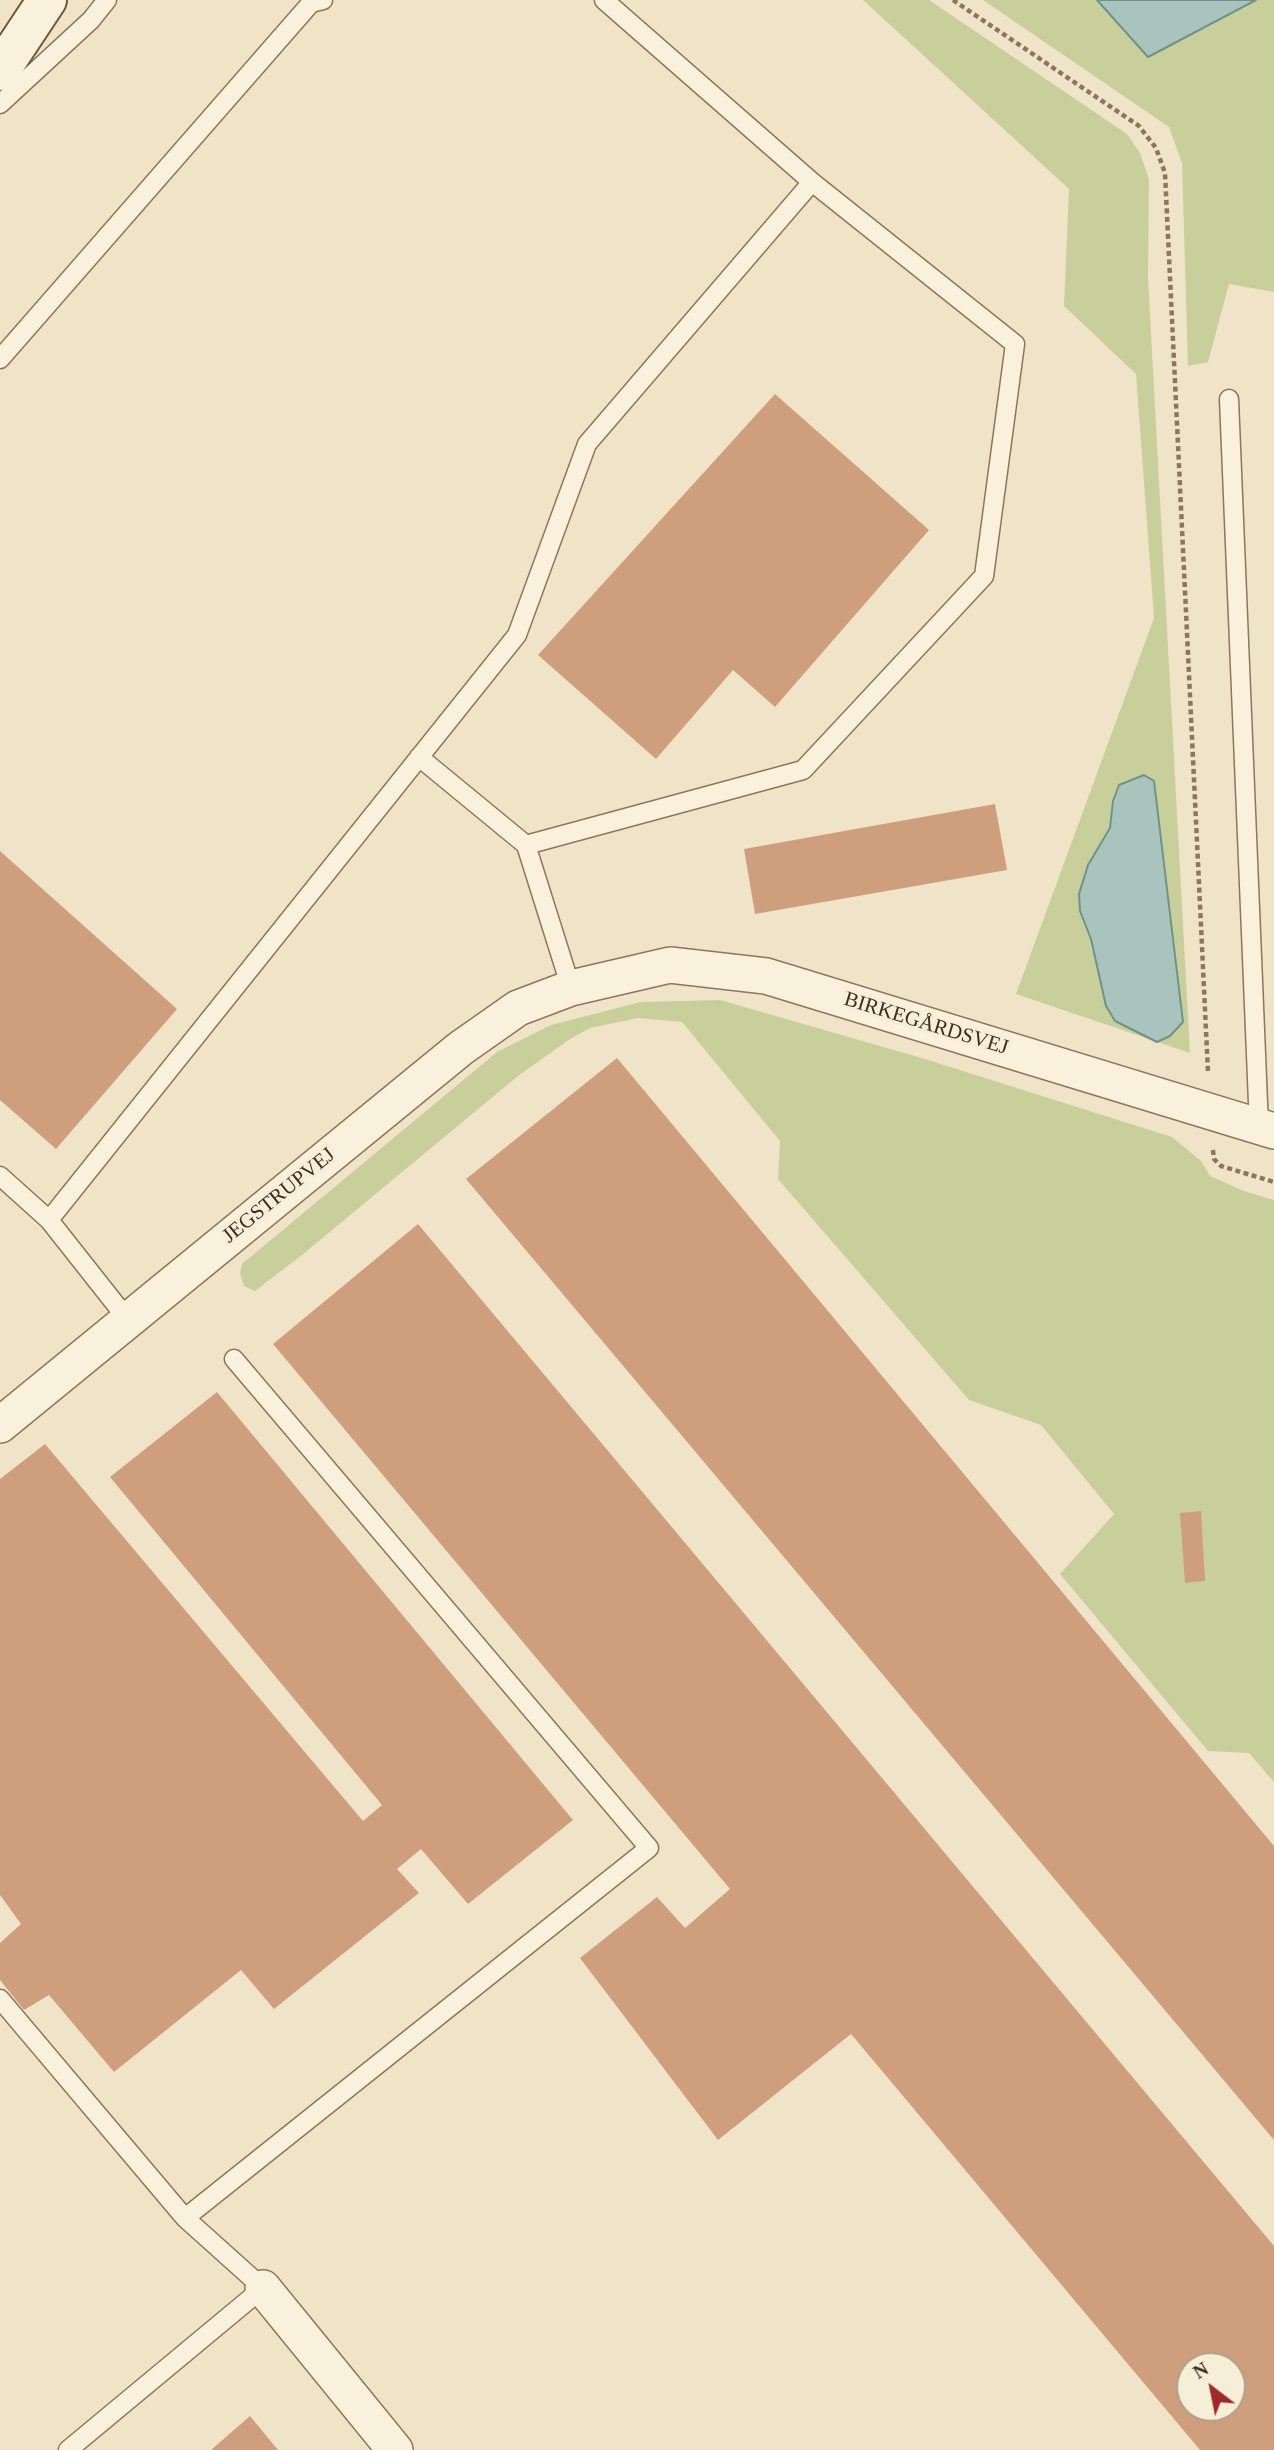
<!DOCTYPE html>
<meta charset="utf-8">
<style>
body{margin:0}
#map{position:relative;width:1274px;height:2450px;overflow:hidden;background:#f0e4c8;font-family:Georgia,serif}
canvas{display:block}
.north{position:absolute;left:1176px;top:2352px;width:70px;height:70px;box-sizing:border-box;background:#f7eed8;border:2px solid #ada18e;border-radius:50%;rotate:328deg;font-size:19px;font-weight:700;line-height:28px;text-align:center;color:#3d2e20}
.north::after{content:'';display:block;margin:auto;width:24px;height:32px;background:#9e2a2b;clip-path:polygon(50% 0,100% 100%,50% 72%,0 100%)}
</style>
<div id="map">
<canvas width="1274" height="2450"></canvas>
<div class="north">N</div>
</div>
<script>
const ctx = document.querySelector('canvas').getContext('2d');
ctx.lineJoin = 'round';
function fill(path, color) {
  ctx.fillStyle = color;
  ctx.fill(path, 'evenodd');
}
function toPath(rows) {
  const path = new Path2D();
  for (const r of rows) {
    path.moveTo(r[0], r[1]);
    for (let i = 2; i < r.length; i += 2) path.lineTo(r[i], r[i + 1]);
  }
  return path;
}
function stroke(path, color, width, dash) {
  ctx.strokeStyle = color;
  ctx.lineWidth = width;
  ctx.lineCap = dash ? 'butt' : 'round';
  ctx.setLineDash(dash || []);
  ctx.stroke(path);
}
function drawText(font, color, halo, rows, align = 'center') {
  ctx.font = font + ' Georgia,serif';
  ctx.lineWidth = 7;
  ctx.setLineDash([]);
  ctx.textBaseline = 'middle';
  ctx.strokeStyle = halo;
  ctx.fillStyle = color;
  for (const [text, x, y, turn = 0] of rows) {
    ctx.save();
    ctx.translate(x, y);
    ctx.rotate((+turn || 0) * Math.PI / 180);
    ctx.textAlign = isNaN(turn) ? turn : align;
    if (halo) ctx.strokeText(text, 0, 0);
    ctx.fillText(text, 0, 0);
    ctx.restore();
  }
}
const green = toPath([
 [863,0,929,0,1127,134,1140,153,1149,179,1148,278,1190,1053,1016,994,1154,618,1136,374,1064,306,1069,189],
 [983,0,1097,0,1148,57,1256,0,1274,0,1274,292,1229,284,1208,362,1188,366,1182,163,1169,127],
 [720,1000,925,1059,1172,1137,1201,1161,1210,1176,1244,1191,1274,1200,1274,1782,1249,1753,1208,1751,1060,1574,1114,1514,1041,1425,969,1400,778,1179,780,1141,682,1022,638,1018,590,1028,570,1039,518,1076,302,1255,255,1291,244,1286,240,1273,242,1264,497,1052,551,1025,641,1002]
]);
const water = toPath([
 [1097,0,1256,0,1148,57,1097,0],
 [1144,775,1154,781,1183,1022,1170,1036,1157,1042,1115,1021,1106,1006,1091,939,1080,911,1079,894,1088,865,1110,828,1113,801,1119,785,1144,775]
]);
const building = toPath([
 [775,394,929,530,775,707,733,670,656,759,538,655],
 [995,804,1007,870,755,914,744,849],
 [0,851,177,1009,56,1149,0,1100],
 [617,1058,1274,1846,1274,2140,466,1179],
 [418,1224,1274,2246,1274,2450,1200,2450,851,2034,718,2140,580,1958,657,1897,685,1928,730,1889,273,1344],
 [1190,2366,1232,2366,1232,2408,1190,2408],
 [217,1392,573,1820,468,1904,421,1849,397,1869,419,1893,274,2009,241,1970,114,2072,49,1995,24,2010,0,1980,0,1943,21,1924,0,1895,0,1479,45,1444,363,1821,382,1805,110,1477],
 [1201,1511,1205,1581,1185,1583,1180,1513],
 [250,2416,278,2450,211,2450]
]);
const path = toPath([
 [953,0,1139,126,1156,148,1165,173,1208,1072],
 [1213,1150,1214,1159,1221,1166,1274,1182]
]);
const lane = toPath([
 [0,104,91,20,107,0],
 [0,359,311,3,323,0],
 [1229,399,1259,1127],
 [419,757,526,845],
 [571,988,526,845,803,770,984,576,1015,344,812,182,604,0],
 [0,1176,49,1220],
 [128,1320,49,1220,517,635,587,444,812,182],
 [0,1999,185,2218,263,2288,68,2450],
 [185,2218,649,1848,234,1359]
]);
const street = toPath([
 [0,1425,461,1048,518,1008,571,988,670,965,766,976,1274,1131],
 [263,2288,395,2450]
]);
const secondary = toPath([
 [0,71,47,0]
]);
const streetNames = [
 ["BIRKEGÅRDSVEJ",926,1024,17],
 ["JEGSTRUPVEJ",279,1196,-39]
];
fill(green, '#c9cf9b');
fill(water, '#a9c4bc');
stroke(water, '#6f938a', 2);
fill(building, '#cf9f7d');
stroke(lane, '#8d765c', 21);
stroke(street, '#8d765c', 38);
stroke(secondary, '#6f573f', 42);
stroke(path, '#8d765c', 4.5, [5, 3.5]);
stroke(lane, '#faf1dc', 18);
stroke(street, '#faf1dc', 35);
stroke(secondary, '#faf1dc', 38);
drawText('21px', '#3d2e20', '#f7eed8', streetNames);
</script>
